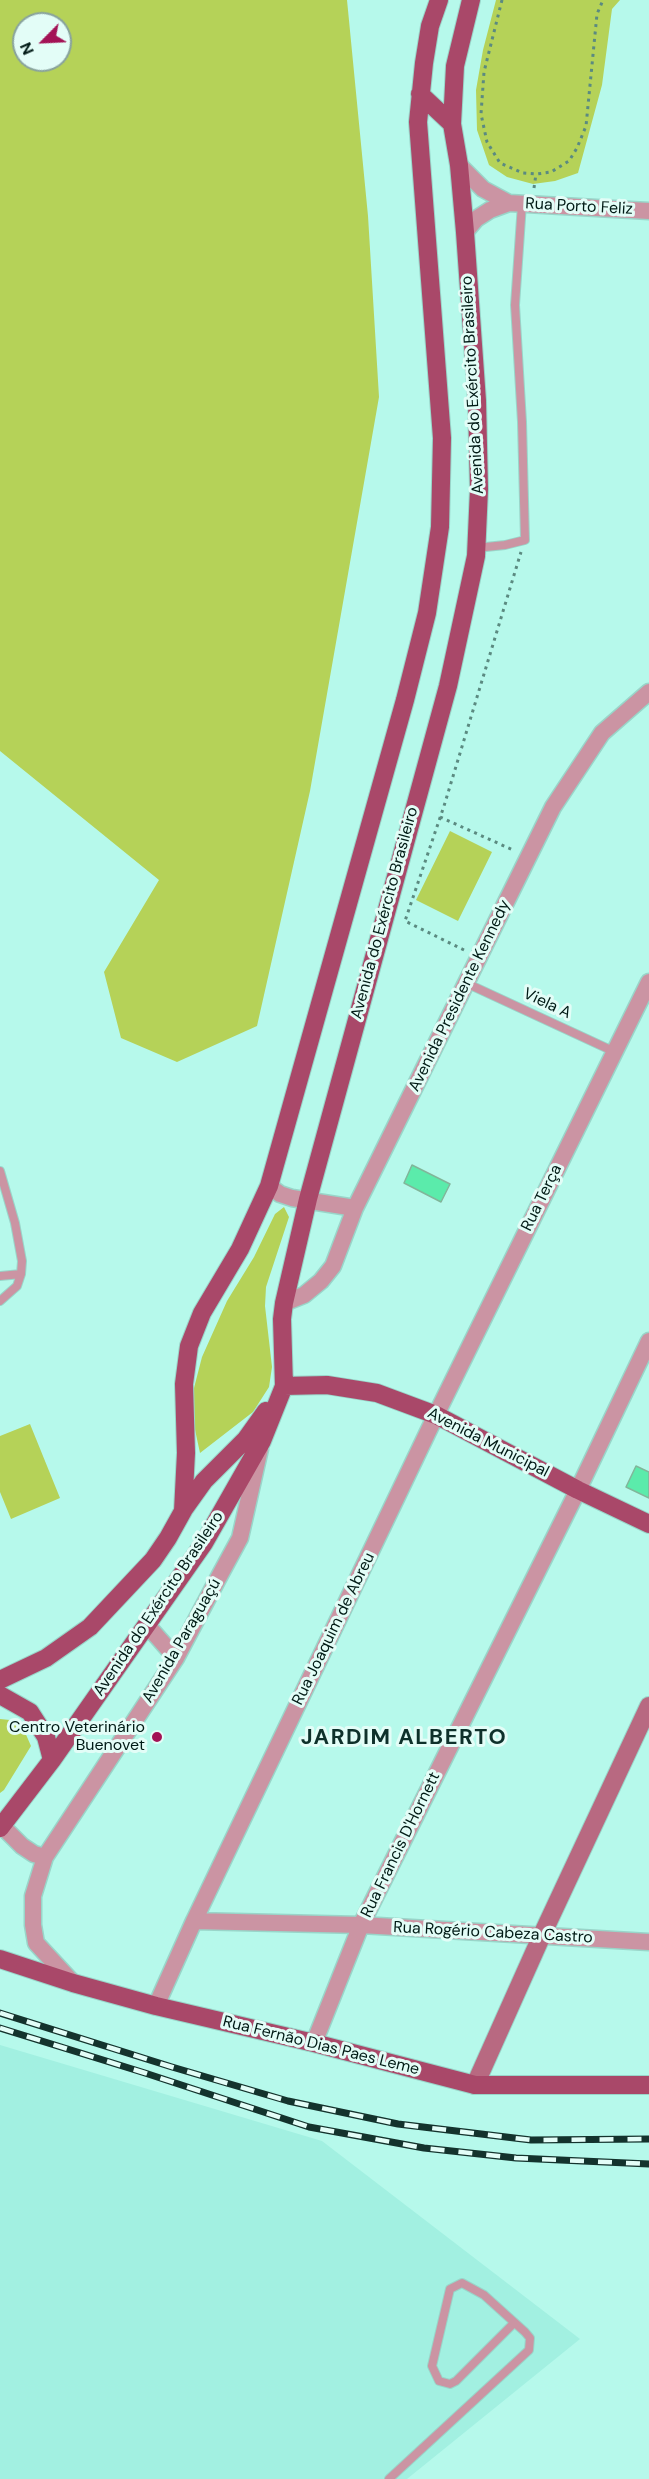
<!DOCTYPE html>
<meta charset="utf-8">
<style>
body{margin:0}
#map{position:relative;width:649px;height:2479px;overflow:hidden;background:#b6f9eb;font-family:"DM Sans",sans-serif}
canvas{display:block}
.north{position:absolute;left:12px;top:12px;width:60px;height:60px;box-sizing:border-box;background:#e3fdf7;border:2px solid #88a29d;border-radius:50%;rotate:246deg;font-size:16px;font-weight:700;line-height:24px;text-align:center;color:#001a15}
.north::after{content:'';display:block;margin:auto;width:21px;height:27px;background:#a31255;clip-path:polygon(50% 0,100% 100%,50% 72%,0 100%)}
</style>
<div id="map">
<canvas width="649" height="2479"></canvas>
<div class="north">N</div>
</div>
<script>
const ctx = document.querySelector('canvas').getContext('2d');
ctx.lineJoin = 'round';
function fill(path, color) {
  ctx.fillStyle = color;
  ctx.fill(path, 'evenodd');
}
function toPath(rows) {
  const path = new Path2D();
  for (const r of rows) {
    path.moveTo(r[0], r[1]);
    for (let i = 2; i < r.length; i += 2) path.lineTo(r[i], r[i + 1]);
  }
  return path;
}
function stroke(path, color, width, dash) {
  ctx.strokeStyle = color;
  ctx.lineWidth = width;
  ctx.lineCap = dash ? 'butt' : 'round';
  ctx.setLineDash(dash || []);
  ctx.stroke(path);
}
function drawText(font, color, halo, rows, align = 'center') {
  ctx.font = font + ' "DM Sans",sans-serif';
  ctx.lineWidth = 6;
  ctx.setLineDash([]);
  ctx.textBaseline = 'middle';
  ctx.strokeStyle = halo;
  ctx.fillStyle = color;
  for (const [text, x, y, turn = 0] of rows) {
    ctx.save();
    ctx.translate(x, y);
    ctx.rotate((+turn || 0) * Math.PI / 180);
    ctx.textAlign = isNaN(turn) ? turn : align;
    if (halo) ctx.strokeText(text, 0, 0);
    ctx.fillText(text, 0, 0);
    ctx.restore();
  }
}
const built = toPath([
 [0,2045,322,2141,580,2339,407,2479,0,2479]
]);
const green = toPath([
 [0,0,347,0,368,216,379,397,310,791,257,1026,177,1062,121,1038,104,972,159,880,0,751],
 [24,24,60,24,60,60,24,60],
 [496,0,620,0,612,9,602,85,578,173,555,181,533,184,507,177,489,165,477,130,476,90,483,50],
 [450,831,492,852,458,921,416,900],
 [284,1207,289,1217,266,1287,265,1306,272,1367,269,1387,253,1412,200,1453,194,1425,193,1406,194,1388,202,1357,227,1301,254,1257,275,1214],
 [30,1424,60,1498,11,1519,0,1492,0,1436],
 [0,1719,20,1721,31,1746,4,1790,0,1793]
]);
const building = toPath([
 [412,1165,450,1184,441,1202,404,1183,412,1165],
 [636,1466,649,1472,649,1498,626,1487,636,1466]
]);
const path = toPath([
 [502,0,484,72,481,114,487,142,500,163,523,173,537,174,551,172,569,161,577,148,586,126,597,14,603,0],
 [534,188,536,174],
 [440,817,513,850],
 [464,950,405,921,444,806,521,552]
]);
const service = toPath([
 [476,548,505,545,525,540,522,422,515,305,522,204],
 [466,983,615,1052],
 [0,1171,15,1223,22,1261,21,1274,17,1286,0,1301],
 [0,1276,21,1274],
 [389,2479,529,2350,530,2338,525,2332,484,2295,462,2283,450,2289,432,2366,439,2381,450,2384,456,2381,514,2323]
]);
const minor = toPath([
 [459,165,483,189,509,203],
 [465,232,476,219,490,210,509,203,649,211],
 [269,1186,280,1194,292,1198,355,1208],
 [284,1303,304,1295,321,1281,333,1266,355,1208,553,807,602,733,649,692],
 [147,1625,176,1658],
 [2,1826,22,1846,34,1854,45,1857],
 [194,1921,361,1925,649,1942],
 [73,1983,36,1943,33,1925,33,1896,45,1857,176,1658,221,1573,240,1538,260,1449],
 [156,2006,194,1921,436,1415,649,982],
 [314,2043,361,1925,578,1490,649,1341]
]);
const secondary = toPath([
 [475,2085,542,1935,649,1706]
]);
const primary = toPath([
 [420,94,452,124],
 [284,1386,327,1385,377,1393,436,1415,578,1490,649,1524],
 [184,1509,204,1481,246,1439,266,1411],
 [0,1680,46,1658,90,1627,153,1560,168,1538,183,1511,186,1453,184,1384,189,1346,202,1313,240,1249,269,1186,405,700,427,613,440,527,442,438,418,122,424,63,430,26,439,0],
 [0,1695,30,1712,46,1737,52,1760],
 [0,1828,52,1760,204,1543,262,1441,284,1386,282,1319,284,1303,308,1199,448,686,476,556,479,489,477,401,465,232,459,165,452,124,455,66,471,0],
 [0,1959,73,1983,156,2006,314,2043,475,2085,649,2085]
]);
const rail = toPath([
 [0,2013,172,2067,288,2101,398,2124,531,2140,649,2139],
 [0,2028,145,2073,309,2127,424,2148,516,2158,649,2164]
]);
const markers = [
 [157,1737,6,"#a31255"]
];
const streetNames = [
 ["Rua Porto Feliz",579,207,3],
 ["Avenida do Exército Brasileiro",473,385,-93],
 ["Avenida do Exército Brasileiro",385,913,-75],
 ["Avenida Presidente Kennedy",460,996,-64],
 ["Viela A",547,1004,25],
 ["Rua Terça",542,1198,-64],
 ["Avenida Municipal",488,1443,27],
 ["Avenida do Exército Brasileiro",159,1604,-56],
 ["Rua Joaquim de Abreu",334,1629,-64],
 ["Avenida Paraguaçú",182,1641,-60],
 ["Rua Francis D'Hornett",401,1845,-64],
 ["Rua Rogério Cabeza Castro",493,1933,3],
 ["Rua Fernão Dias Paes Leme",321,2046,14]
];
const poiNames = [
 ["Centro Veterinário",145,1728],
 ["Buenovet",145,1746]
];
const districtNames = [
 ["JARDIM ALBERTO",404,1738]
];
fill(built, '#a2f0e1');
fill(green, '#b5d258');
fill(building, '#5bebab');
stroke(building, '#81b69a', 1.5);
stroke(service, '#99d5c9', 10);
stroke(minor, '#99d5c9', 19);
stroke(secondary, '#99d5c9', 20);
stroke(primary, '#99d5c9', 20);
stroke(path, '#5b8a80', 3, [3, 4.5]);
stroke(service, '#cb94a3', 8);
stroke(minor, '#cb94a3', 16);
stroke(secondary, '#b86981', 18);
stroke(primary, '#a94869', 18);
stroke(rail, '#14332d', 7);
stroke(rail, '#e3fdf7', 4.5, [14]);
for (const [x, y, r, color] of markers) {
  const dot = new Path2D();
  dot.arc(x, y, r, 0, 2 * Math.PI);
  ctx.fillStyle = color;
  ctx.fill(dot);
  stroke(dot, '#e3fdf7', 2);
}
drawText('16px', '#001a15', '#e3fdf7', streetNames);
drawText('16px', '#001a15', '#e3fdf7', poiNames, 'right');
ctx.letterSpacing = '1.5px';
drawText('bold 22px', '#0e312b', '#e3fdf7', districtNames);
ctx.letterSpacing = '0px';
</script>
